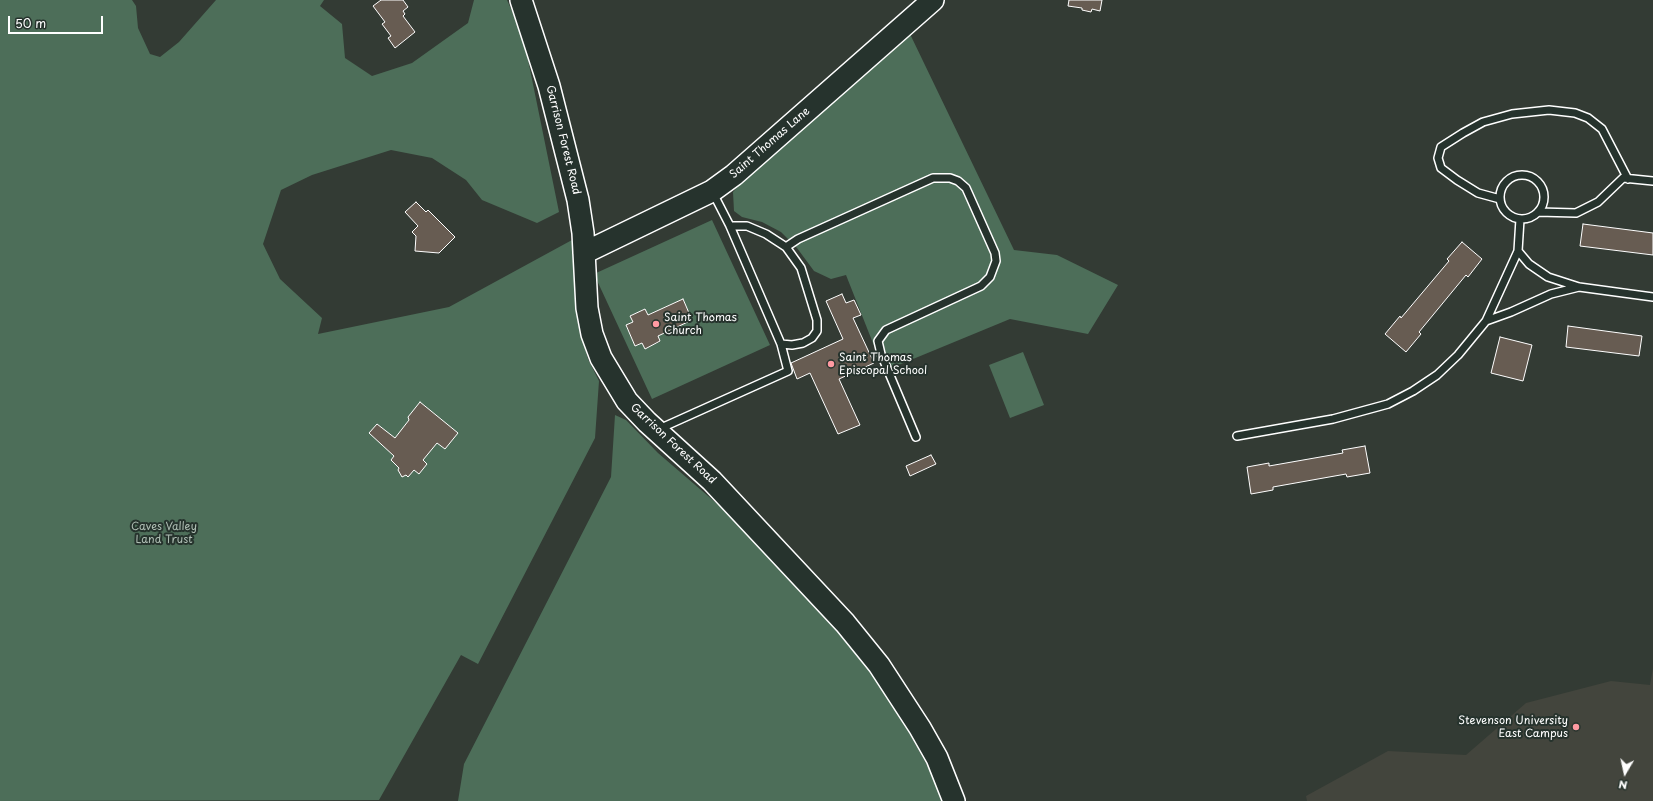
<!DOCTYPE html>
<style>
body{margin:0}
#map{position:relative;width:1653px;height:801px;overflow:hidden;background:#333b34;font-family:"Playpen Sans",sans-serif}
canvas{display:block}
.north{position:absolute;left:1605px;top:753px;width:40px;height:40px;-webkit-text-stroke:3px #26332d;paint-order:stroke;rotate:189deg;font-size:11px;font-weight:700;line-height:16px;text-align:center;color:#fff}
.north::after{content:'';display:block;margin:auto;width:14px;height:18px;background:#fff;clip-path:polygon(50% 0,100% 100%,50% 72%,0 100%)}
.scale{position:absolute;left:8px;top:16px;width:95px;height:18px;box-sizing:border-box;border:2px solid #fff;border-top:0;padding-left:5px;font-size:12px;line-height:14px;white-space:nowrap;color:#fff;-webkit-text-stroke:3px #26332d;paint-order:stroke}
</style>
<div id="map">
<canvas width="1653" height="801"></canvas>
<div class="north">N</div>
<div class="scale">50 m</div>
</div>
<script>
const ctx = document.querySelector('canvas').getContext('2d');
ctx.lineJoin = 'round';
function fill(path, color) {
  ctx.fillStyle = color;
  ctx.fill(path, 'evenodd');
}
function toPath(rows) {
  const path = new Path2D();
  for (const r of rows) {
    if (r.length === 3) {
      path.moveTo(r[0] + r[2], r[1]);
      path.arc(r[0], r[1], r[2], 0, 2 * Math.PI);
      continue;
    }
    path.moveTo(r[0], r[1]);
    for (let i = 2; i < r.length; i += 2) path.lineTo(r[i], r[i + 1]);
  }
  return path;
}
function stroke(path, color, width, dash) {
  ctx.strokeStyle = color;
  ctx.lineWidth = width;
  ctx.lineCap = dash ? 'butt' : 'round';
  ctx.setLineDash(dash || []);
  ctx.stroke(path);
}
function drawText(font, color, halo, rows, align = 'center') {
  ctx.font = font + ' "Playpen Sans",sans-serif';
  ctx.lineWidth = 4;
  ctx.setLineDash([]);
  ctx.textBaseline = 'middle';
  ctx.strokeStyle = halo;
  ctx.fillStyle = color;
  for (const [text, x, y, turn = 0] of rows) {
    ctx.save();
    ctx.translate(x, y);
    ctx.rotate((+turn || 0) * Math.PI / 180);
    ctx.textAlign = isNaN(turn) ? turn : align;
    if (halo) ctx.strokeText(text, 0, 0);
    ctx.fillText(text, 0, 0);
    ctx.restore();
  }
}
const built = toPath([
 [1653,668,1653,801,1307,801,1306,796,1388,751,1466,755,1526,703,1611,681,1650,685]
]);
const green = toPath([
 [0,0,132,0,136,6,138,28,150,54,160,57,179,42,216,0,324,0,320,6,342,24,345,58,372,76,412,63,468,23,474,0,507,0,523,35,559,212,537,223,482,200,466,180,432,158,391,150,312,175,281,190,263,244,280,279,322,318,318,334,449,307,572,240,578,323,588,359,599,381,595,438,478,664,461,655,379,800,0,801],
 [910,34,1014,250,1057,255,1118,285,1088,334,1010,319,884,371,846,275,831,279,814,271,797,248,781,232,762,222,742,217,734,211,733,192,741,183],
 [712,220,770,345,652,399,594,274],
 [683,299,692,320,658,336,660,342,645,348,642,343,635,346,626,326,633,322,630,316,645,309,648,315],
 [1023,352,1044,405,1010,418,989,365],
 [615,415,626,420,658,453,722,508,839,625,902,715,913,740,940,788,943,801,458,801,464,764,611,477]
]);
const building = toPath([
 [381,0,403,0,408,7,403,11,405,14,403,16,415,32,395,48,388,38,391,36,382,24,385,22,373,6,381,0],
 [1069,0,1102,0,1100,11,1092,9,1091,12,1082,10,1082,8,1068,6,1069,0],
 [416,202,426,212,428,210,455,237,439,253,415,251,416,236,412,232,418,226,405,212,416,202],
 [1583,224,1653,233,1653,255,1580,246,1583,224],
 [1462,242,1482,259,1468,277,1466,275,1419,332,1421,334,1406,352,1385,334,1400,316,1401,318,1449,261,1447,259,1462,242],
 [842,294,846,303,854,300,861,315,853,318,874,363,839,379,860,425,838,434,810,373,797,379,791,363,843,339,826,301,842,294],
 [683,299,692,320,658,336,660,341,645,349,642,343,635,346,626,325,633,322,630,316,645,309,648,315,683,299],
 [1568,326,1642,336,1639,356,1566,347,1568,326],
 [1500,337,1532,345,1523,381,1491,373,1500,337],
 [420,402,458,433,445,449,437,443,423,460,427,464,419,474,414,470,408,477,406,475,402,477,398,470,399,468,391,460,394,456,369,433,377,424,395,438,409,420,408,417,420,402],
 [1365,446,1370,473,1347,477,1346,474,1273,487,1273,490,1251,494,1247,467,1269,463,1269,466,1343,453,1342,450,1365,446],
 [931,455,936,464,910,476,906,466,931,455]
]);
const lane = toPath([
 [1522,197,22],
 [713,193,730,226,781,344,792,345,803,343,812,338,817,331,817,320,801,268,786,247,766,234,747,226,730,226],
 [1500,199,1478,193,1457,180,1441,168,1438,158,1441,147,1463,133,1483,122,1512,114,1549,110,1575,113,1588,118,1602,129,1628,179],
 [1538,212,1576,213,1598,202,1623,178,1653,181],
 [1520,219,1518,251,1529,264,1548,277,1579,287,1653,297],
 [786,247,798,239,933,178,950,178,958,181,966,188,995,253,996,261,990,277,981,286,886,330,878,341,881,354,916,437],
 [1486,321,1518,251],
 [659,429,788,371,781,344],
 [1237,436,1333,419,1388,404,1413,391,1437,375,1458,355,1486,321,1511,312,1551,294,1579,287]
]);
const secondary = toPath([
 [521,0,549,86,578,200,583,233,587,308,592,334,601,358,627,401,647,422,712,481,845,623,879,665,920,728,937,758,954,801],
 [584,253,712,191,734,175,933,0]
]);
const markers = [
 [656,324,4,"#ff9aa2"],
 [831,364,4,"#ff9aa2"],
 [1576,727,4,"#ff9aa2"]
];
const streetNames = [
 ["Garrison Forest Road",563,140,76],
 ["Saint Thomas Lane",770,143,-41],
 ["Garrison Forest Road",673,444,43]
];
const poiNames = [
 ["Saint Thomas",664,318],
 ["Church",664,331],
 ["Saint Thomas",839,358],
 ["Episcopal School",839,371],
 ["Stevenson University",1568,721,"right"],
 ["East Campus",1568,734,"right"]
];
const parkNames = [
 ["Caves Valley",164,527],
 ["Land Trust",164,540]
];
fill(built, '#43453d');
fill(green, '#4d6e59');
fill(building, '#675c52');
stroke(building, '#fff', 1);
stroke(lane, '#fff', 10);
stroke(secondary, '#fff', 24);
stroke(lane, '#26332d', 7);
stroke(secondary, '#26332d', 21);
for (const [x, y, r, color] of markers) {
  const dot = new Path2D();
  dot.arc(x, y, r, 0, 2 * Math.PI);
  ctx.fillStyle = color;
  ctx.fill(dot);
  stroke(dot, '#26332d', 1.5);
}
drawText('11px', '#fff', '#26332d', streetNames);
drawText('11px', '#fff', '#26332d', poiNames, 'left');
drawText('11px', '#afbeb4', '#26332d', parkNames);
</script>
